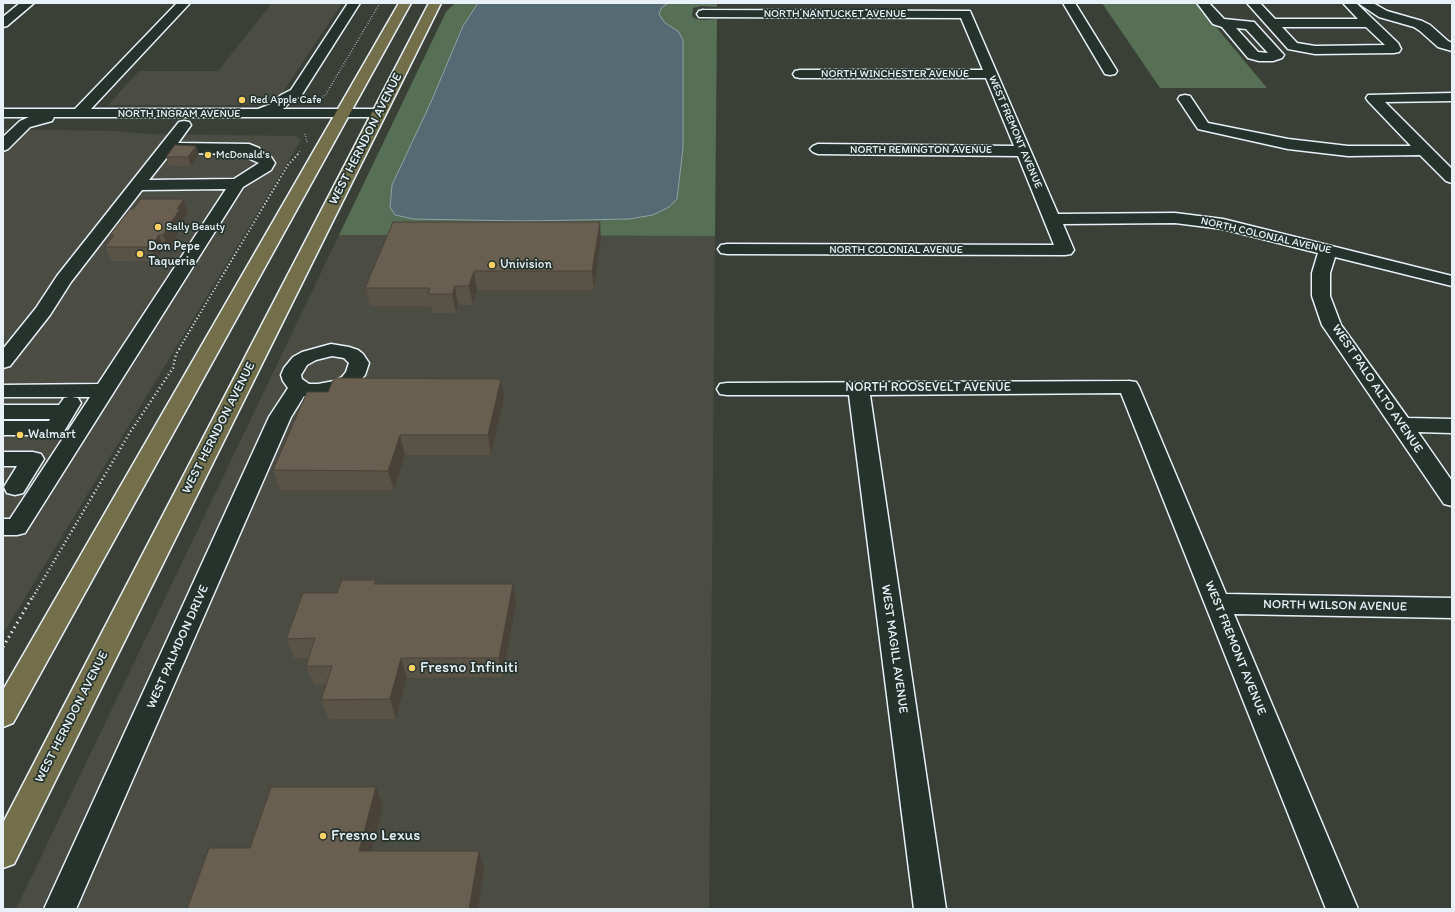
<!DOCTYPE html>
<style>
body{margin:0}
#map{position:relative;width:1455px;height:912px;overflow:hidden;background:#3a4038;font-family:Itim,sans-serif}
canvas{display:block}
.frame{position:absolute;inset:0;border:4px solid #e8f1f8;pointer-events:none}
</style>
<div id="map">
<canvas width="1455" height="912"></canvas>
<div class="frame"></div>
</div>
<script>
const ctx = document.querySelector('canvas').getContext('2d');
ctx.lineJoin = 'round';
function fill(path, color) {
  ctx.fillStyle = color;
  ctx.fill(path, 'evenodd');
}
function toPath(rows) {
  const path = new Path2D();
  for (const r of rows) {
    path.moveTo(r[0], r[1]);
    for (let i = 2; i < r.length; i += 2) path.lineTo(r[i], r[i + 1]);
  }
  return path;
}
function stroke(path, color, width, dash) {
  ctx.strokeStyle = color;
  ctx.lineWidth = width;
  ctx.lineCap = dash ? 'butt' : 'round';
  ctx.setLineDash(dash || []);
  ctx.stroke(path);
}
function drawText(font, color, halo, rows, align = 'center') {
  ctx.font = font + ' Itim,sans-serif';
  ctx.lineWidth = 3.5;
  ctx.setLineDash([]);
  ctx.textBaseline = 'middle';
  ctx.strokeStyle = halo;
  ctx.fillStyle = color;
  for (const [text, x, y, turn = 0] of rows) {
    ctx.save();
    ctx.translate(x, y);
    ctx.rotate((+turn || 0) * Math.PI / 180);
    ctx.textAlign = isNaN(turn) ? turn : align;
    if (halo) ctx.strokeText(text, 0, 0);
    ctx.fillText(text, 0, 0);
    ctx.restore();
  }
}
const built = toPath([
 [272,3,342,3,277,101,263,105,108,105,139,71,218,71],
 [3,129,118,131,147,134,296,136,301,140,5,631,3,631],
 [339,235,715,236,709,909,16,909]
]);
const green = toPath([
 [455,3,717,3,717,7,701,6,693,8,692,16,694,18,701,20,717,19,715,236,339,235,446,12],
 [1102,3,1196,3,1267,88,1160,88]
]);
const water = toPath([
 [478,3,669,3,662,7,659,14,664,22,679,32,683,40,683,148,677,199,669,207,653,215,629,219,524,221,414,219,395,215,390,207,392,185,431,102,463,26,478,3]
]);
const pathFar3 = toPath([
 [320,99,326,94,380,3],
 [305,134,307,142],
 [298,154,300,151]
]);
const pathFar2 = toPath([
 [179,349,288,165,299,153]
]);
const pathFar1 = toPath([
 [33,597,129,434,173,368,176,354,180,348]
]);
const path = toPath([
 [3,647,33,596]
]);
const minor = toPath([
 [20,3,34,3,7,26,3,27,3,17,20,3],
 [177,3,190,3,91,109,258,109,271,104,281,95,291,90,348,3,360,3,301,96,291,101,283,109,379,109,384,110,386,113,384,116,379,117,54,117,52,121,30,127,8,149,3,151,3,137,20,121,29,117,3,117,3,109,75,109,177,3],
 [1063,3,1075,3,1117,71,1115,74,1110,75,1105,74,1063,3],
 [1197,3,1209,3,1224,19,1254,22,1284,55,1282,58,1273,61,1259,61,1248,58,1222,27,1213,24,1197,3],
 [1236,28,1246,29,1268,53,1258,52,1236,28],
 [1247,3,1260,3,1275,19,1358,19,1343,3,1356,3,1398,43,1401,49,1399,52,1394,53,1315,54,1288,49,1247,3],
 [1282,27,1366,27,1385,45,1315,46,1297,43,1282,27],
 [1358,3,1373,3,1387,11,1422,21,1430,25,1448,41,1452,43,1452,51,1438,47,1420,31,1414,27,1379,17,1358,3],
 [703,10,970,11,1058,214,1175,213,1223,219,1452,276,1452,286,1335,257,1330,273,1330,296,1341,325,1408,418,1452,419,1452,433,1418,432,1452,481,1452,506,1444,504,1322,325,1312,296,1312,273,1318,253,1223,229,1175,223,1063,224,1074,250,1071,254,1065,255,727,254,721,253,718,249,721,245,727,244,1054,245,1018,156,818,154,813,152,810,149,813,146,818,144,1014,146,986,78,800,78,795,77,793,74,795,71,800,70,983,70,961,18,699,17,697,14,699,11,703,10],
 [1452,93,1452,101,1385,102,1452,169,1452,183,1446,181,1420,155,1348,156,1288,149,1198,129,1178,99,1180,96,1185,95,1190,96,1208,123,1288,139,1348,146,1411,146,1368,101,1366,98,1368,95,1452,93],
 [184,121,189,122,191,125,178,143,249,144,259,148,262,153,271,157,275,163,271,170,243,187,25,533,17,535,3,535,3,519,10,519,90,397,72,397,78,398,81,403,63,433,55,435,3,435,3,421,49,421,50,419,3,419,3,405,59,405,64,398,69,397,3,397,3,385,98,384,226,189,142,190,71,282,50,315,10,366,3,368,3,349,36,308,57,276,163,142,179,122,184,121],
 [172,151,181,153,247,154,250,159,259,163,234,179,149,180,172,151],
 [331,344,349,347,358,350,363,354,369,363,365,375,356,385,347,391,318,396,304,396,291,417,76,909,44,909,269,417,288,388,283,381,281,375,284,368,293,357,302,352,331,344],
 [332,356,344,358,349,363,346,372,342,377,334,381,318,384,309,384,302,379,301,375,307,365,316,360,332,356],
 [1129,381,1136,382,1139,387,1226,594,1452,598,1452,618,1234,614,1358,909,1326,909,1121,393,870,395,946,909,914,909,849,395,727,395,720,394,717,389,720,384,727,383,1129,381],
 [3,452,33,452,41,454,44,459,23,493,15,495,7,493,4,487,17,466,3,466,3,452]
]);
const major = toPath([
 [399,3,411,3,13,723,3,727,3,690,399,3],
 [429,3,441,3,14,864,3,868,3,823,429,3]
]);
const wall = toPath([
 [199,155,191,166,169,166,166,157],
 [184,199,188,213,184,219,185,223,168,249,164,249,156,261,111,261,105,247,112,238,110,235],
 [601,240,594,290,477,290,473,305,458,305,456,313,432,313,431,306,370,306,365,288],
 [504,398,491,455,405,455,394,490,280,490,273,470],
 [376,580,377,584,516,603,503,677,407,678,396,719,329,719,321,700,326,685,314,685,306,666,309,658,294,658,286,639,337,593]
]);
const shadedWall = toPath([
 [196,146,199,155,191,166,188,157],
 [184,199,188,213,184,219,185,223,168,249,163,235,177,209],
 [600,222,601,240,594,290,592,271],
 [159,235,164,249,156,261,150,247],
 [474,271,477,290,473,305,469,286],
 [455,286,458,305,456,313,452,294],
 [501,379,504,398,491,455,488,435],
 [400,435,405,455,394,490,388,471],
 [513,584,516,603,503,677,499,658],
 [401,658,407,678,396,719,390,699],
 [376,787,383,806,367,870,359,851],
 [479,851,484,869,478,909,469,909]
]);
const building = toPath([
 [175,145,196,146,188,157,166,157,175,145],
 [141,199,184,199,177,209,180,209,163,235,159,235,150,247,105,247,114,235,110,235,130,209,133,209,141,199],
 [393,222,600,222,592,271,474,271,469,286,455,286,452,294,428,294,430,288,365,288,393,222],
 [334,378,501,379,488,435,400,435,388,471,273,470,307,392,328,392,334,378],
 [342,580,376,580,374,584,513,584,499,658,401,658,390,699,321,700,332,666,306,666,315,638,286,639,303,593,337,593,342,580],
 [271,787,376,787,359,851,479,851,469,909,187,909,209,848,250,848,271,787]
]);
const markers = [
 [242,100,4,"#ffd166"],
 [208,155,4,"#ffd166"],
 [158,227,4,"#ffd166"],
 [140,254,4,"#ffd166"],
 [492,265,4,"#ffd166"],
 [20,435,4,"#ffd166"],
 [412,668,4,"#ffd166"],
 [323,836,4,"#ffd166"]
];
const farStreetnames = [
 ["NORTH NANTUCKET AVENUE",835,14],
 ["NORTH WINCHESTER AVENUE",895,74],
 ["NORTH INGRAM AVENUE",179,114],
 ["WEST FREMONT AVENUE",1015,132,67],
 ["NORTH REMINGTON AVENUE",921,150],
 ["NORTH COLONIAL AVENUE",1266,236,13],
 ["NORTH COLONIAL AVENUE",896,250]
];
const farPoinames = [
 ["Red Apple Cafe",250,100],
 ["McDonald's",216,155],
 ["Sally Beauty",166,227]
];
const streetNames = [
 ["WEST HERNDON AVENUE",366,139,-63],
 ["NORTH ROOSEVELT AVENUE",928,388],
 ["WEST PALO ALTO AVENUE",1377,389,56],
 ["WEST HERNDON AVENUE",219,428,-63],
 ["NORTH WILSON AVENUE",1335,606,1],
 ["WEST PALMDON DRIVE",178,647,-66],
 ["WEST FREMONT AVENUE",1235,648,68],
 ["WEST MAGILL AVENUE",894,649,82],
 ["WEST HERNDON AVENUE",72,717,-63]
];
const poiNames = [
 ["Don Pepe",148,247],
 ["Taqueria",148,262],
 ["Univision",500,265],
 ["Walmart",28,435]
];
const nearPoinames = [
 ["Fresno Infiniti",420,668],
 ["Fresno Lexus",331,836]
];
fill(built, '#4b4c44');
fill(green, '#576f54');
fill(water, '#556b73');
stroke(water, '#90a1a8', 1);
stroke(minor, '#e8f1f8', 3);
stroke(major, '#e8f1f8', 3);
stroke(pathFar3, '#e8f1f8', 1.5, [0.5, 2]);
stroke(pathFar2, '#e8f1f8', 2, [1, 2.5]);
stroke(pathFar1, '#e8f1f8', 2.5, [1, 3]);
stroke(path, '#e8f1f8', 3, [1.5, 4]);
fill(minor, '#26332d');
fill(major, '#726f4a');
fill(wall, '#595246');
fill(shadedWall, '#494239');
fill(building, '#685f51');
stroke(building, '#494239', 1);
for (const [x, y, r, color] of markers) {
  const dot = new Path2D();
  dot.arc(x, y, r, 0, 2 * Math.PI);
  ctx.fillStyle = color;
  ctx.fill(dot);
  stroke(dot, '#26332d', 1.5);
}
drawText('11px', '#e8f1f8', '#26332d', farStreetnames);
drawText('11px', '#e8f1f8', '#26332d', farPoinames, 'left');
drawText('13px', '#e8f1f8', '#26332d', streetNames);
drawText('13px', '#e8f1f8', '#26332d', poiNames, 'left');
drawText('16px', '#e8f1f8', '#26332d', nearPoinames, 'left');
</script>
